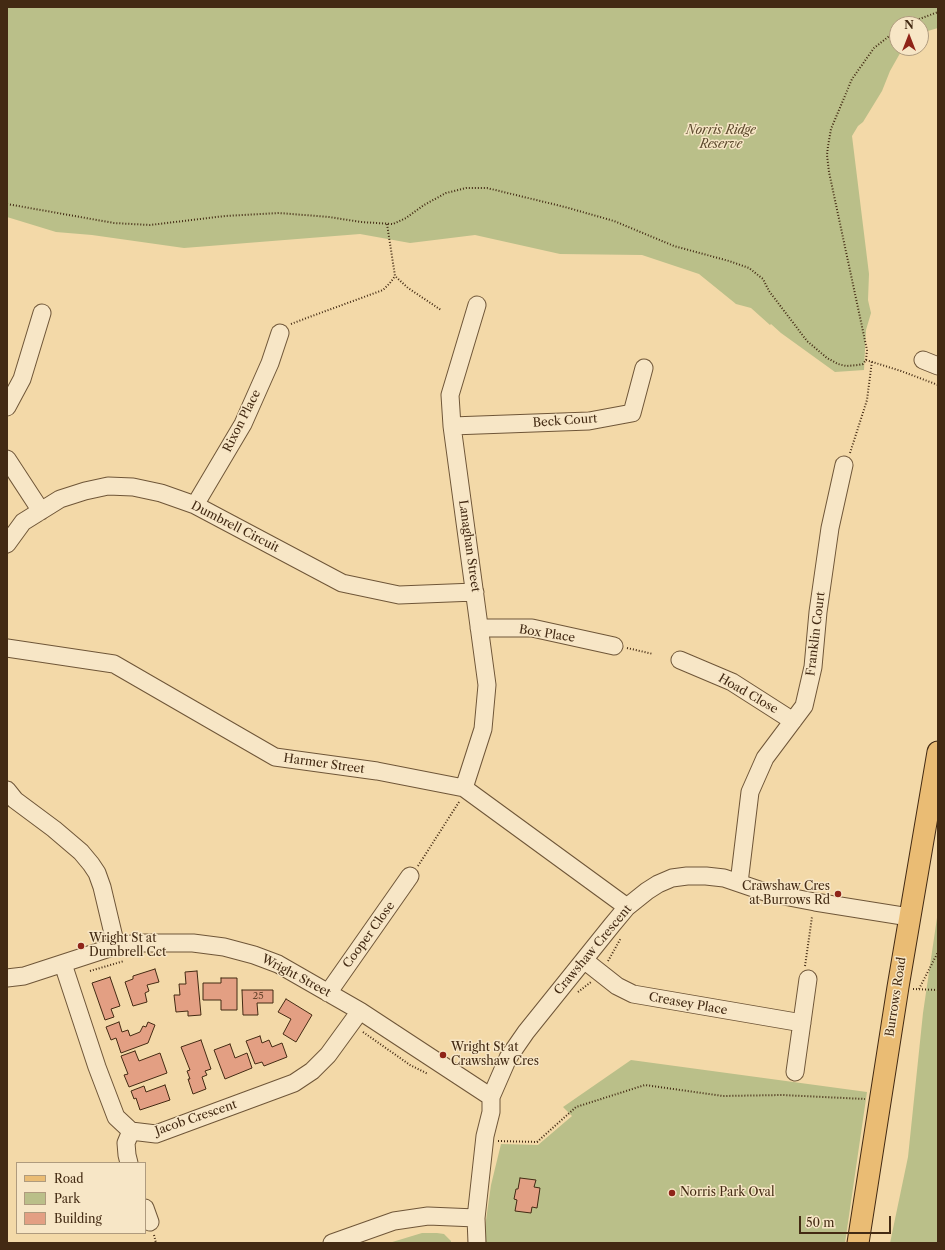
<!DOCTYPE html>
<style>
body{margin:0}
#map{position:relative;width:945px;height:1250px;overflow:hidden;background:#f3d9a8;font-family:"Libre Caslon Text",serif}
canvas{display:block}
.frame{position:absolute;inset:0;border:8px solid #432a13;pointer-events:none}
.legend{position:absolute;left:16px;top:1162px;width:130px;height:72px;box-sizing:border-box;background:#f7e6c6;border:1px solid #af9b7e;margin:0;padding:5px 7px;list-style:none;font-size:12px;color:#432a13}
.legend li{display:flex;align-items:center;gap:8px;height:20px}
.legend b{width:20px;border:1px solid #af9b7e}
.north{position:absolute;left:889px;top:16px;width:40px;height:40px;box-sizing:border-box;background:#f7e6c6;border:1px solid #af9b7e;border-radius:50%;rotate:0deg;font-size:11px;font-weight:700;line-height:16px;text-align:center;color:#432a13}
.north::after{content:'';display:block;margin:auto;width:14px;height:18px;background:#8f2418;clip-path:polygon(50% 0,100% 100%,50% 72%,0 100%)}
.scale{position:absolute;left:799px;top:1216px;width:92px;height:18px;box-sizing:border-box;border:2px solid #432a13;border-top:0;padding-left:5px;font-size:12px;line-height:14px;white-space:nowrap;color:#432a13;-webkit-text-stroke:3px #f7e6c6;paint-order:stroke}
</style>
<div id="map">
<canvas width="945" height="1250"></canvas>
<div class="frame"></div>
<ul class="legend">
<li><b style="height:5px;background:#eabc74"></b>Road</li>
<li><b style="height:11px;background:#babf89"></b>Park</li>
<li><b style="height:11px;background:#e39f83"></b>Building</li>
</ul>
<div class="north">N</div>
<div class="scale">50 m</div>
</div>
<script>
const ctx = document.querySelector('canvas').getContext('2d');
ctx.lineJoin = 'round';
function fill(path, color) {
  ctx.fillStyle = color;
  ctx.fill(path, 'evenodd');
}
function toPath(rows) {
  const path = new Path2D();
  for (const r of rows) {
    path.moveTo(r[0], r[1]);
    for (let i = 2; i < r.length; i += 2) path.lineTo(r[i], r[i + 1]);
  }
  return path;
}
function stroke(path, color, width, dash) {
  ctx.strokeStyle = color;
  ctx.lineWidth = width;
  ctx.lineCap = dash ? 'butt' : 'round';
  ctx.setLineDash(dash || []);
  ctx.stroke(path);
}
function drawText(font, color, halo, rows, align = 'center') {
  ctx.font = font + ' "Libre Caslon Text",serif';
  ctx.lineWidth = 3;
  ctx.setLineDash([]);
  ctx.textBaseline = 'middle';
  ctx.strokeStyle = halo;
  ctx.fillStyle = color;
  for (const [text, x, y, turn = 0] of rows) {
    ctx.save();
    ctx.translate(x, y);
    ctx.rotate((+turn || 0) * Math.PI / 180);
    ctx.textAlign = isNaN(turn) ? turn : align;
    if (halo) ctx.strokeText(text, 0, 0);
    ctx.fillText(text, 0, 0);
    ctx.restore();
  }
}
const green = toPath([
 [7,7,938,7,938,28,921,33,921,24,897,24,897,48,903,48,890,71,882,91,863,122,858,126,852,136,869,274,868,300,871,313,866,330,864,370,835,372,781,333,771,324,770,325,751,308,736,304,699,274,642,255,560,254,475,235,410,243,360,234,184,248,92,235,56,232,7,217],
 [938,911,938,1243,890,1243,908,1157,923,1013],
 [631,1060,867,1092,845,1243,486,1243,485,1227,491,1185,501,1144,538,1145,572,1116,563,1107],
 [422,1233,437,1233,444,1234,451,1241,451,1243,389,1243]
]);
const building = toPath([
 [155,969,159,982,147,985,149,991,145,993,147,1002,133,1006,125,982,133,979,133,976,155,969],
 [197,971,201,1015,188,1016,188,1011,176,1012,174,995,180,995,179,984,186,984,185,972,197,971],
 [110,977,120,1006,111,1009,114,1017,105,1020,92,983,110,977],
 [221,978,237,978,237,1010,221,1010,221,1000,203,1000,203,983,221,983,221,978],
 [242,990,273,990,273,1003,257,1003,258,1015,243,1015,242,990],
 [286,999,312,1015,296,1042,283,1034,291,1019,278,1012,286,999],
 [119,1022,122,1032,128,1030,130,1036,140,1032,143,1026,146,1027,148,1022,155,1025,148,1043,121,1053,116,1038,111,1040,106,1027,119,1022],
 [260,1036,262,1043,269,1040,272,1047,282,1043,287,1057,264,1066,262,1062,255,1064,246,1041,260,1036],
 [201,1040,211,1069,205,1071,207,1075,202,1077,206,1089,193,1094,188,1079,190,1079,187,1071,190,1070,181,1047,201,1040],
 [230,1044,235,1058,247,1053,252,1068,225,1079,214,1050,230,1044],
 [135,1051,139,1061,160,1053,167,1073,129,1087,124,1075,128,1074,121,1056,135,1051],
 [165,1085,170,1100,140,1110,136,1098,134,1099,131,1091,144,1086,146,1092,165,1085],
 [520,1178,536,1180,534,1187,540,1188,537,1208,532,1207,531,1213,515,1211,517,1200,514,1199,516,1189,518,1189,520,1178]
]);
const path = toPath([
 [908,24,914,21,938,12],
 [7,204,114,223,150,225,225,216,279,213,329,217,361,222,393,224,406,218,424,205,446,193,466,188,487,188,565,207,614,221,674,246,729,261,749,268,763,279,769,291,807,341,827,358,838,364,846,366,858,365,863,364,866,360,867,350,829,172,827,155,828,146,831,129,852,79,874,48,897,30],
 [387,224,395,276,408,288,441,310],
 [291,324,304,319,383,290,390,283,395,276],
 [866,360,901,371,938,385],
 [850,453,867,400,872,361],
 [627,648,653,654],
 [418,866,459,802],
 [608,961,621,938],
 [805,966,812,917],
 [90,971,124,961],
 [913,989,938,990],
 [919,989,938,952],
 [578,992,591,982],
 [363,1032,410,1065,428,1074],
 [498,1141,537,1142,576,1107,645,1085,723,1096,782,1095,865,1099],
 [154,1235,156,1243]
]);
const minor = toPath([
 [923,360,938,366],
 [7,407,22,379,42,313],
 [452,426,589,421,632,413,644,368],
 [7,459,41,511],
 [195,505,243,424,270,363,280,333],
 [7,544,23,522,60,499,85,491,108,486,133,487,161,493,195,505,342,583,399,595,475,592],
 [479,628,532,628,614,646],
 [7,648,114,664,275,757,377,771,464,788,627,907],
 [680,660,732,682,793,721],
 [464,788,483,729,487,685,452,426,450,395,477,305],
 [7,790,15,800,54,829,81,852,91,864,97,873,102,887,116,946],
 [739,883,750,792,765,758,804,706,813,667,818,612,830,528,844,465],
 [584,960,617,986,633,994,802,1023],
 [63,964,97,1067,116,1117,131,1131,156,1134,294,1083,312,1071,328,1055,360,1011],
 [7,978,24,976,116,946,140,943,193,943,224,947,254,955,278,964,360,1011,491,1097],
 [328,993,410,876],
 [795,1072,808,979],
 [129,1163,127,1155,126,1143,131,1131],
 [145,1208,150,1222],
 [332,1243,394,1221,428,1216,476,1218],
 [477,1243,476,1218,485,1136,491,1112,491,1097,508,1058,526,1032,612,925,627,907,647,891,658,884,672,878,687,876,706,876,724,878,768,893,815,902,909,917]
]);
const major = toPath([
 [858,1243,898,987,938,752]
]);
const markers = [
 [838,894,4,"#8f2418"],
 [81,946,4,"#8f2418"],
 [443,1055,4,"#8f2418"],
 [672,1193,4,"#8f2418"]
];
const numberNames = [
 ["25",258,996]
];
const parkNames = [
 ["Norris Ridge",721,131],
 ["Reserve",721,145]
];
const streetNames = [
 ["Rixon Place",242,421,-63],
 ["Beck Court",565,421,-4],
 ["Dumbrell Circuit",235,527,27],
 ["Lanaghan Street",469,546,82],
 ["Box Place",547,634,9],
 ["Franklin Court",816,634,-83],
 ["Hoad Close",748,694,30],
 ["Harmer Street",324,764,8],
 ["Cooper Close",369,935,-54],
 ["Crawshaw Crescent",593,950,-50],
 ["Wright Street",296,976,28],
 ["Burrows Road",896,997,-81],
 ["Creasey Place",688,1004,10],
 ["Jacob Crescent",196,1118,-19]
];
const poiNames = [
 ["Crawshaw Cres",830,887,"right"],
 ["at Burrows Rd",830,901,"right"],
 ["Wright St at",89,939],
 ["Dumbrell Cct",89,953],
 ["Wright St at",451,1048],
 ["Crawshaw Cres",451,1062],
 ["Norris Park Oval",680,1193]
];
fill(green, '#babf89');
fill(building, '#e39f83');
stroke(building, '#432a13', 1);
stroke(minor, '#6f5638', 19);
stroke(major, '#432a13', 23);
stroke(path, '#432a13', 2, [1, 2]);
stroke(minor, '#f7e6c6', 17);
stroke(major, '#eabc74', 21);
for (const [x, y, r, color] of markers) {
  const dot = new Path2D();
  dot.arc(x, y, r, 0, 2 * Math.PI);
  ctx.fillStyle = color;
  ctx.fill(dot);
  stroke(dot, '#f7e6c6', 1.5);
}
drawText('10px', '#6b472f', null, numberNames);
drawText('italic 12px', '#5b482b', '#f7e6c6', parkNames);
drawText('12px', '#432a13', '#f7e6c6', streetNames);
drawText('12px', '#432a13', '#f7e6c6', poiNames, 'left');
</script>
